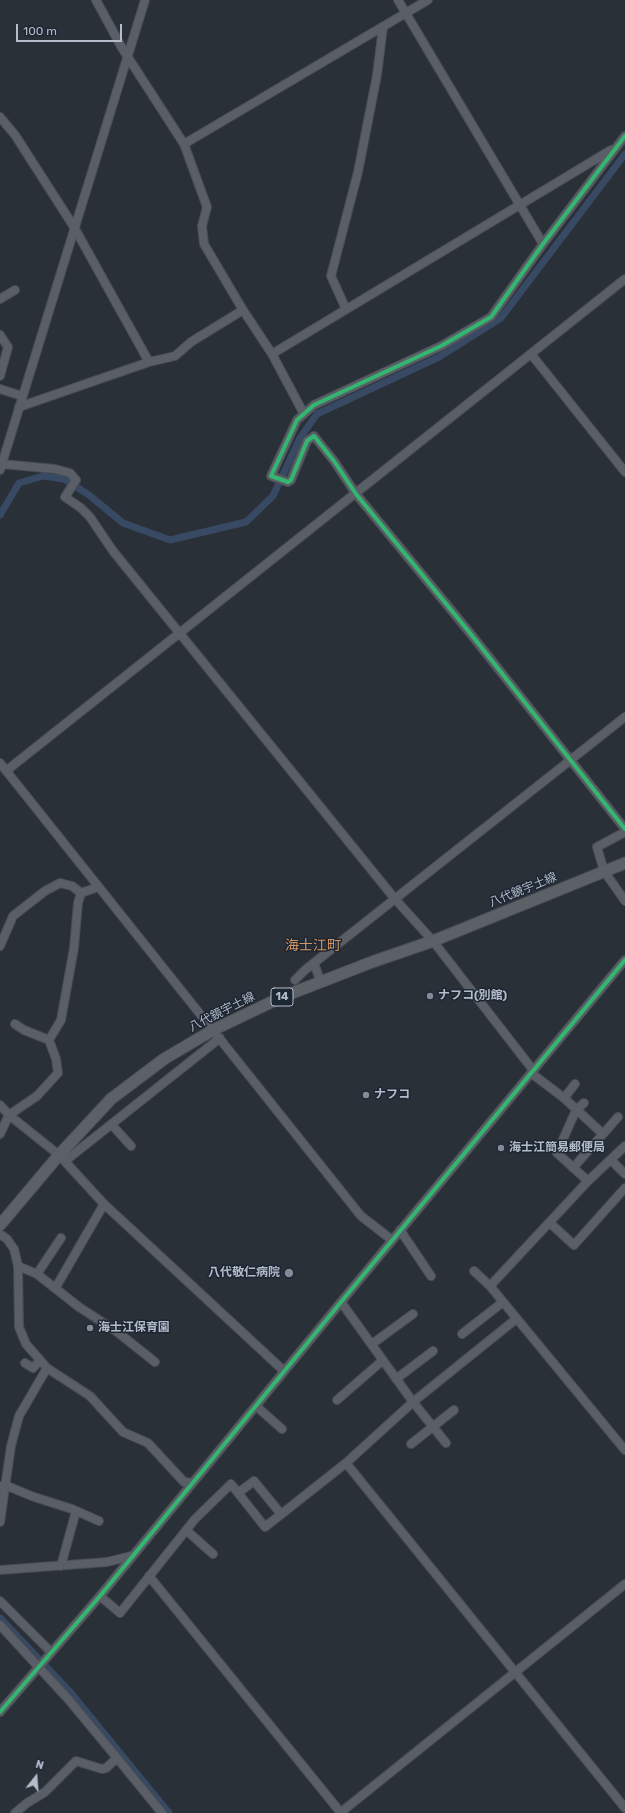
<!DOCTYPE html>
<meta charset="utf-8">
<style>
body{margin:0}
#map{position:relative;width:625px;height:1813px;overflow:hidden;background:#2a3038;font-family:Rubik,sans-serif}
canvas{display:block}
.north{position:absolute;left:16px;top:1757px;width:40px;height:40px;-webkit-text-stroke:3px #1d2633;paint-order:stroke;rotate:17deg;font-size:11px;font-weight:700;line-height:16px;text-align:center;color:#b4bcc9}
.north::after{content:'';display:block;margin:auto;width:14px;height:18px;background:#b4bcc9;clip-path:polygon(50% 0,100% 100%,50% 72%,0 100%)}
.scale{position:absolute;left:16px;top:24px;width:106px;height:18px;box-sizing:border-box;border:2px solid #b4bcc9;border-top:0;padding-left:5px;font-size:12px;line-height:14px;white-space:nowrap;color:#b4bcc9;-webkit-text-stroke:3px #1d2633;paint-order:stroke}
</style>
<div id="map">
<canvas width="625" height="1813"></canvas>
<div class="north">N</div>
<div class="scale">100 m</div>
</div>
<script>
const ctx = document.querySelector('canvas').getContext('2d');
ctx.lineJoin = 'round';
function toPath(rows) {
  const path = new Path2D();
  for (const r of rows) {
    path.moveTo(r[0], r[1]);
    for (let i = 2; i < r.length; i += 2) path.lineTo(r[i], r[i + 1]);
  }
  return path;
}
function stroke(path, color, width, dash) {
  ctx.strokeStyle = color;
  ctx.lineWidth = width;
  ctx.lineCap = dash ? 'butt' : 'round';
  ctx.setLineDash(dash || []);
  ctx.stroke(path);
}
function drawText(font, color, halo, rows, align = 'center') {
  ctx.font = font + ' Rubik,"Noto Sans JP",sans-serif';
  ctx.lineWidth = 3;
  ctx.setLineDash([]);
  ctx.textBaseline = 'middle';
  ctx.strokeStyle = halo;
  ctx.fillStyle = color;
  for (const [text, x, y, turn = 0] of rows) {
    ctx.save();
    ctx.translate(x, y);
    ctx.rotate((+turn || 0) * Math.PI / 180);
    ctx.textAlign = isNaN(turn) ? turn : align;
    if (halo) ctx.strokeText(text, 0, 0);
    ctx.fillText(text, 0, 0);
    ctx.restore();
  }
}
const canal = toPath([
 [0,515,19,483,43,476,64,479,89,495,123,523,170,540,246,522,273,496,300,438,317,414,439,357,501,318,625,154],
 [0,1618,71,1693,169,1813]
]);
const minor = toPath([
 [96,0,122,48,184,144,207,207,202,226,204,244,243,310,272,354,304,414],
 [398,0,543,244],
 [0,117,15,135,74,227,149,362],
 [625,136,543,244,491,317,441,346,314,405,297,420,271,476,288,482,291,480,307,441,314,436,334,461,356,494,470,633,625,829],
 [184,144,428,0],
 [0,299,15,290],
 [346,309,331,276,358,172,377,75,383,27],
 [0,335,8,347,0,376],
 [272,354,611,150],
 [531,354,625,472],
 [0,389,22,396],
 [19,407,149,362,175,356,191,342,243,310],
 [2,464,55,469,70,473,76,480,65,497,81,508,90,517,113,551,395,899,433,941,533,1070],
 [0,470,145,0],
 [0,763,361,1216,392,1240],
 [6,771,625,279],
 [625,832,597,847,604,871,625,901],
 [81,893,98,887],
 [0,946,13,916,45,891,60,883,72,886,81,893],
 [314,963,321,983],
 [295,980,305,970,625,717],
 [15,1024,24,1030,49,1040],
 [531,1073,564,1098,603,1134],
 [564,1098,575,1084],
 [584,1103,576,1110,557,1153,588,1181],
 [0,1105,9,1115,59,1155,104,1204,284,1371],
 [112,1125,131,1146],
 [0,1134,9,1115,37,1096,58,1073,56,1059,49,1040,61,1020,74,948,78,903,81,893],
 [625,1146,588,1181,490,1286,625,1450],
 [611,1160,625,1174],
 [65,1161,220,1038],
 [573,1168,618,1117],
 [550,1223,574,1245,625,1188],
 [400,1230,431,1276],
 [0,1234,7,1239,14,1249,18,1266,19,1327,26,1344,47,1368,90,1396,123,1432,148,1443,184,1482,193,1483],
 [18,1266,37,1274,79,1307,116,1331,155,1362],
 [474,1271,490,1286],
 [37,1274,61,1238],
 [56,1287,104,1204],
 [341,1302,413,1402,446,1443],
 [462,1334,503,1302],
 [372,1344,413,1314],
 [25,1363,33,1368,40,1360],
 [396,1379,433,1351],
 [337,1400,382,1361],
 [256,1406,282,1429],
 [411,1444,454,1410],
 [346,1463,625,1808],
 [1,1486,5,1485,34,1497,72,1509,99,1521],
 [238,1493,254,1481,281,1514],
 [0,1522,11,1446,19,1416,47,1368],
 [186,1530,213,1554],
 [61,1566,76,1511],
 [0,1570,107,1562,131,1556],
 [149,1576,341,1813],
 [100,1596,120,1613,195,1519,231,1484,265,1527,346,1463,413,1402,516,1319],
 [0,1601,51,1652],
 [0,1625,69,1700,117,1758,106,1768,102,1769,76,1761,45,1792,27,1803,15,1813],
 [0,1712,100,1596,341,1302,625,960],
 [117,1758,162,1813],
 [340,1813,625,1584]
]);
const major = toPath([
 [0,1225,59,1155,111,1099,164,1059,213,1030,282,997,372,962,433,941,625,863]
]);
const cycleway = toPath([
 [625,136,543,244,491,317,441,346,314,405,297,420,271,476,288,482,291,480,307,441,314,436,334,461,356,494,470,633,625,829],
 [0,1712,100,1596,341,1302,625,960]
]);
const markers = [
 [430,996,4,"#848b96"],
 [366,1095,4,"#848b96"],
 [501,1148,4,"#848b96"],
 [289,1273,5,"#848b96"],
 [90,1328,4,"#848b96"]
];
const shields = [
 [282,997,22]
];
const shieldNames = [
 ["14",282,997]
];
const streetNames = [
 ["八代鏡宇土線",523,890,-22],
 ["八代鏡宇土線",222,1012,-27]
];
const poiNames = [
 ["ナフコ(別館)",438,996],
 ["ナフコ",374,1095],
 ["海士江簡易郵便局",509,1148],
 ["八代敬仁病院",280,1273,"right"],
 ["海士江保育園",98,1328]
];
const quarterNames = [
 ["海士江町",313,946]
];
stroke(canal, '#384963', 7);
stroke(minor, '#484c53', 10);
stroke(major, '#484c55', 13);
stroke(minor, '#5a5e66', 8);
stroke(major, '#5c6168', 11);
stroke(cycleway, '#33b770', 4);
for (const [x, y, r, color] of markers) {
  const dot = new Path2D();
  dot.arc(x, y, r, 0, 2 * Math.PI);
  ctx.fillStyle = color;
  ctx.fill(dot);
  stroke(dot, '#1d2633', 1.5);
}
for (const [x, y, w] of shields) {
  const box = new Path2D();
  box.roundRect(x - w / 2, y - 9, w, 18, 3);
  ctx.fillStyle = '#1d2633';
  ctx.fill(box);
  stroke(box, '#b4bcc9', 1);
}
drawText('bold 11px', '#b4bcc9', null, shieldNames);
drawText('12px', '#b4bcc9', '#1d2633', streetNames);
drawText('bold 12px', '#b4bcc9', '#1d2633', poiNames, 'left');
drawText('14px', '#d59563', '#1d2633', quarterNames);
</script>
